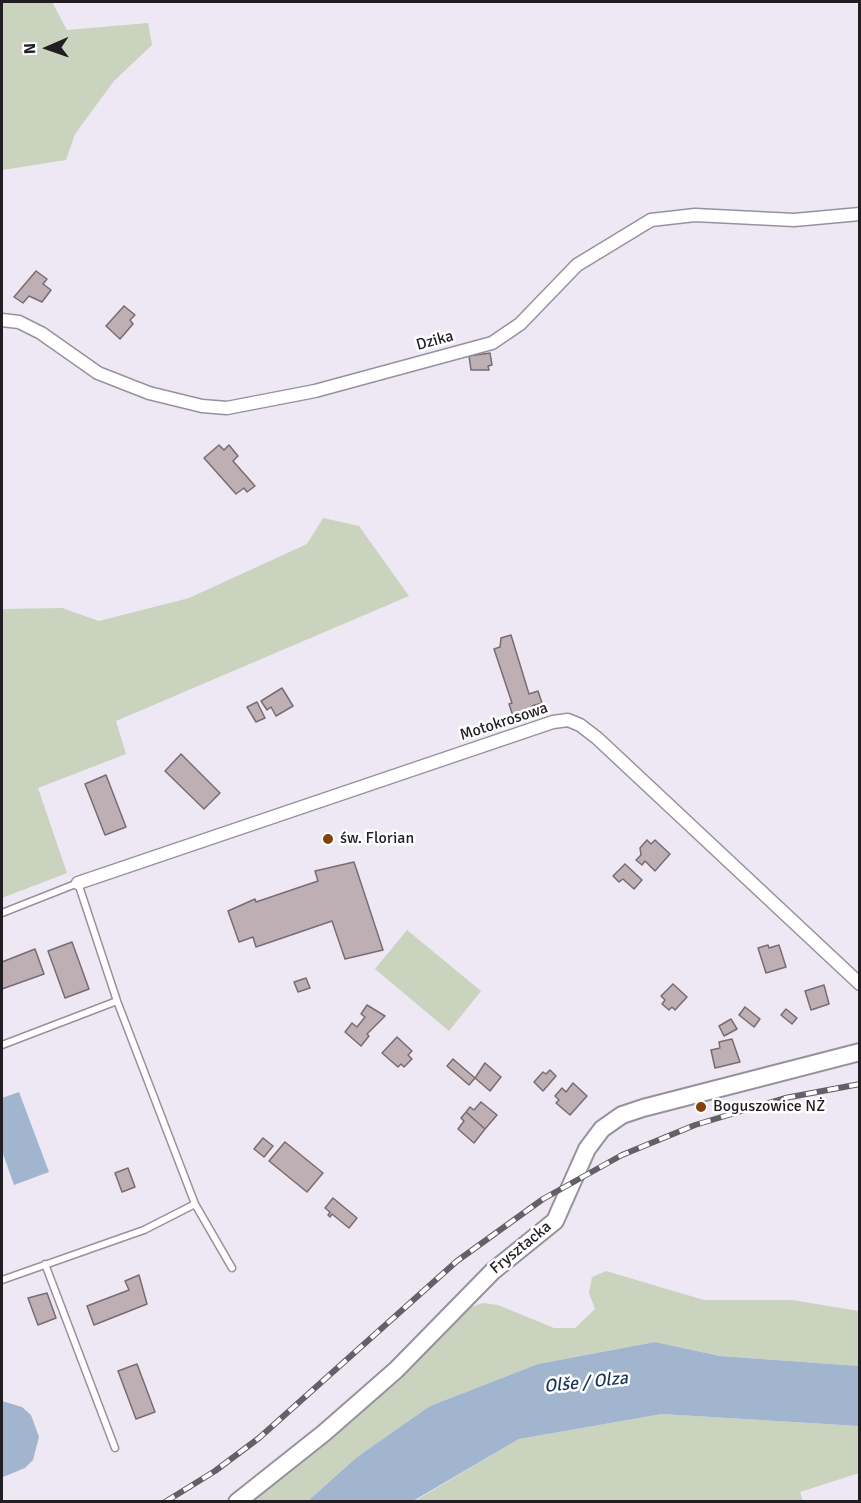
<!DOCTYPE html>
<meta charset="utf-8">
<style>
body{margin:0}
#map{position:relative;width:861px;height:1503px;overflow:hidden;background:#eee8f5;font-family:Signika,sans-serif}
canvas{display:block}
.frame{position:absolute;inset:0;border:3px solid #211e23;pointer-events:none}
.north{position:absolute;left:18px;top:18px;width:60px;height:60px;-webkit-text-stroke:4px #fff;paint-order:stroke;rotate:268deg;font-size:16px;font-weight:700;line-height:24px;text-align:center;color:#211e23}
.north::after{content:'';display:block;margin:auto;width:21px;height:27px;background:#211e23;clip-path:polygon(50% 0,100% 100%,50% 72%,0 100%)}
</style>
<div id="map">
<canvas width="861" height="1503"></canvas>
<div class="frame"></div>
<div class="north">N</div>
</div>
<script>
const ctx = document.querySelector('canvas').getContext('2d');
ctx.lineJoin = 'round';
function fill(path, color) {
  ctx.fillStyle = color;
  ctx.fill(path, 'evenodd');
}
function toPath(rows) {
  const path = new Path2D();
  for (const r of rows) {
    path.moveTo(r[0], r[1]);
    for (let i = 2; i < r.length; i += 2) path.lineTo(r[i], r[i + 1]);
  }
  return path;
}
function stroke(path, color, width, dash) {
  ctx.strokeStyle = color;
  ctx.lineWidth = width;
  ctx.lineCap = dash ? 'butt' : 'round';
  ctx.setLineDash(dash || []);
  ctx.stroke(path);
}
function drawText(font, color, halo, rows, align = 'center') {
  ctx.font = font + ' Signika,sans-serif';
  ctx.lineWidth = 5;
  ctx.setLineDash([]);
  ctx.textBaseline = 'middle';
  ctx.strokeStyle = halo;
  ctx.fillStyle = color;
  for (const [text, x, y, turn = 0] of rows) {
    ctx.save();
    ctx.translate(x, y);
    ctx.rotate((+turn || 0) * Math.PI / 180);
    ctx.textAlign = isNaN(turn) ? turn : align;
    if (halo) ctx.strokeText(text, 0, 0);
    ctx.fillText(text, 0, 0);
    ctx.restore();
  }
}
const green = toPath([
 [2,2,52,2,67,30,148,23,152,45,114,81,75,134,66,160,2,170],
 [323,518,359,526,409,596,116,721,126,754,38,788,67,873,2,898,2,609,62,608,99,621,189,598,307,544],
 [407,930,481,991,449,1031,375,969],
 [606,1271,704,1300,792,1300,859,1311,859,1366,720,1356,655,1342,538,1364,430,1406,357,1457,308,1501,248,1502,330,1440,409,1369,465,1309,483,1303,498,1305,554,1328,575,1328,595,1309,589,1293,592,1277],
 [662,1414,859,1426,859,1473,800,1492,803,1501,413,1502,519,1439]
]);
const water = toPath([
 [19,1092,49,1172,14,1185,2,1151,2,1098],
 [655,1342,720,1356,859,1366,859,1426,662,1414,519,1439,413,1501,308,1501,357,1457,430,1406,538,1364],
 [2,1401,22,1407,31,1415,39,1437,33,1460,25,1468,3,1477]
]);
const building = toPath([
 [36,271,47,279,43,284,51,290,42,302,29,296,23,303,14,297,36,271],
 [124,306,135,315,130,320,133,324,120,339,106,326,124,306],
 [490,353,492,365,488,366,489,370,471,370,469,356,490,353],
 [219,445,224,450,229,445,238,456,233,461,255,486,247,492,244,488,236,494,204,458,219,445],
 [511,635,529,694,538,691,542,703,532,706,534,710,513,716,509,704,512,703,494,649,500,647,501,638,511,635],
 [282,688,293,706,276,716,271,707,267,710,261,701,282,688],
 [257,702,265,718,256,722,247,707,257,702],
 [181,754,220,793,204,809,165,771,181,754],
 [106,775,126,827,105,835,85,784,106,775],
 [647,840,651,844,655,840,670,854,655,871,645,861,642,865,636,860,641,855,640,848,647,840],
 [354,862,383,950,345,959,332,921,256,947,253,937,239,942,228,911,255,899,256,902,318,881,315,871,354,862],
 [625,864,642,880,634,889,623,879,619,882,613,876,625,864],
 [72,942,89,989,65,998,48,951,72,942],
 [768,945,769,948,779,945,786,967,766,973,758,948,768,945],
 [35,949,44,974,2,989,2,962,35,949],
 [306,978,310,988,298,992,294,982,306,978],
 [673,984,687,997,675,1010,672,1007,669,1010,662,1004,665,1000,661,996,673,984],
 [824,985,829,1004,811,1010,805,991,824,985],
 [367,1005,385,1016,367,1034,369,1036,361,1046,345,1032,352,1023,357,1027,365,1017,361,1014,367,1005],
 [745,1007,760,1019,754,1027,739,1015,745,1007],
 [786,1009,797,1018,792,1024,781,1015,786,1009],
 [731,1019,737,1029,724,1036,719,1026,731,1019],
 [397,1037,412,1051,408,1055,412,1059,404,1067,401,1064,398,1067,382,1053,397,1037],
 [732,1039,740,1062,715,1068,711,1050,720,1048,719,1042,732,1039],
 [453,1059,475,1078,469,1085,447,1066,453,1059],
 [485,1063,501,1077,490,1091,475,1078,485,1063],
 [550,1070,556,1076,543,1091,534,1082,543,1072,546,1074,550,1070],
 [573,1083,587,1096,570,1115,556,1103,559,1100,555,1096,562,1088,566,1092,573,1083],
 [481,1102,497,1115,485,1129,466,1112,470,1107,474,1110,481,1102],
 [466,1112,485,1129,474,1143,458,1129,464,1121,461,1118,466,1112],
 [263,1138,273,1146,264,1157,254,1149,263,1138],
 [285,1142,323,1173,307,1192,269,1161,285,1142],
 [128,1168,135,1187,122,1192,115,1173,128,1168],
 [333,1198,357,1218,349,1228,332,1214,330,1217,328,1215,330,1212,325,1208,333,1198],
 [139,1275,147,1304,94,1325,87,1306,129,1290,125,1281,139,1275],
 [47,1293,56,1318,38,1325,28,1298,47,1293],
 [137,1364,155,1412,136,1419,118,1371,137,1364]
]);
const lane = toPath([
 [2,913,78,883,117,1001,195,1204,232,1268],
 [2,1045,117,1001],
 [45,1264,115,1448],
 [2,1280,144,1230,195,1204]
]);
const street = toPath([
 [2,320,19,322,41,333,98,373,149,393,202,406,227,408,315,391,492,343,520,324,577,265,651,220,695,215,794,220,860,214],
 [78,883,553,722,568,720,580,725,597,738,860,984]
]);
const secondary = toPath([
 [237,1502,324,1433,396,1370,493,1271,555,1221,587,1149,602,1129,622,1115,643,1108,860,1052]
]);
const rail = toPath([
 [165,1502,215,1471,259,1438,457,1261,543,1199,622,1155,695,1125,785,1098,860,1084]
]);
const markers = [
 [328,839,6,"#82420a"],
 [701,1107,6,"#82420a"]
];
const streetNames = [
 ["Dzika",435,341,-15],
 ["Motokrosowa",504,722,-18],
 ["Frysztacka",521,1248,-39]
];
const poiNames = [
 ["św. Florian",340,839],
 ["Boguszowice NŻ",713,1107]
];
const waterNames = [
 ["Olše / Olza",586,1383,-6]
];
fill(green, '#c9d3be');
fill(water, '#a1b5ce');
fill(building, '#beafb5');
stroke(building, '#796c71', 1.5);
stroke(lane, '#97919d', 9);
stroke(street, '#97919d', 15);
stroke(secondary, '#97919d', 20);
stroke(lane, '#fff', 6);
stroke(street, '#fff', 12);
stroke(secondary, '#fff', 16);
stroke(rail, '#646067', 6);
stroke(rail, '#fff', 4, [11]);
for (const [x, y, r, color] of markers) {
  const dot = new Path2D();
  dot.arc(x, y, r, 0, 2 * Math.PI);
  ctx.fillStyle = color;
  ctx.fill(dot);
  stroke(dot, '#fff', 2);
}
drawText('16px', '#211e23', '#fff', streetNames);
drawText('16px', '#211e23', '#fff', poiNames, 'left');
drawText('italic 18px', '#193559', '#fff', waterNames);
</script>
